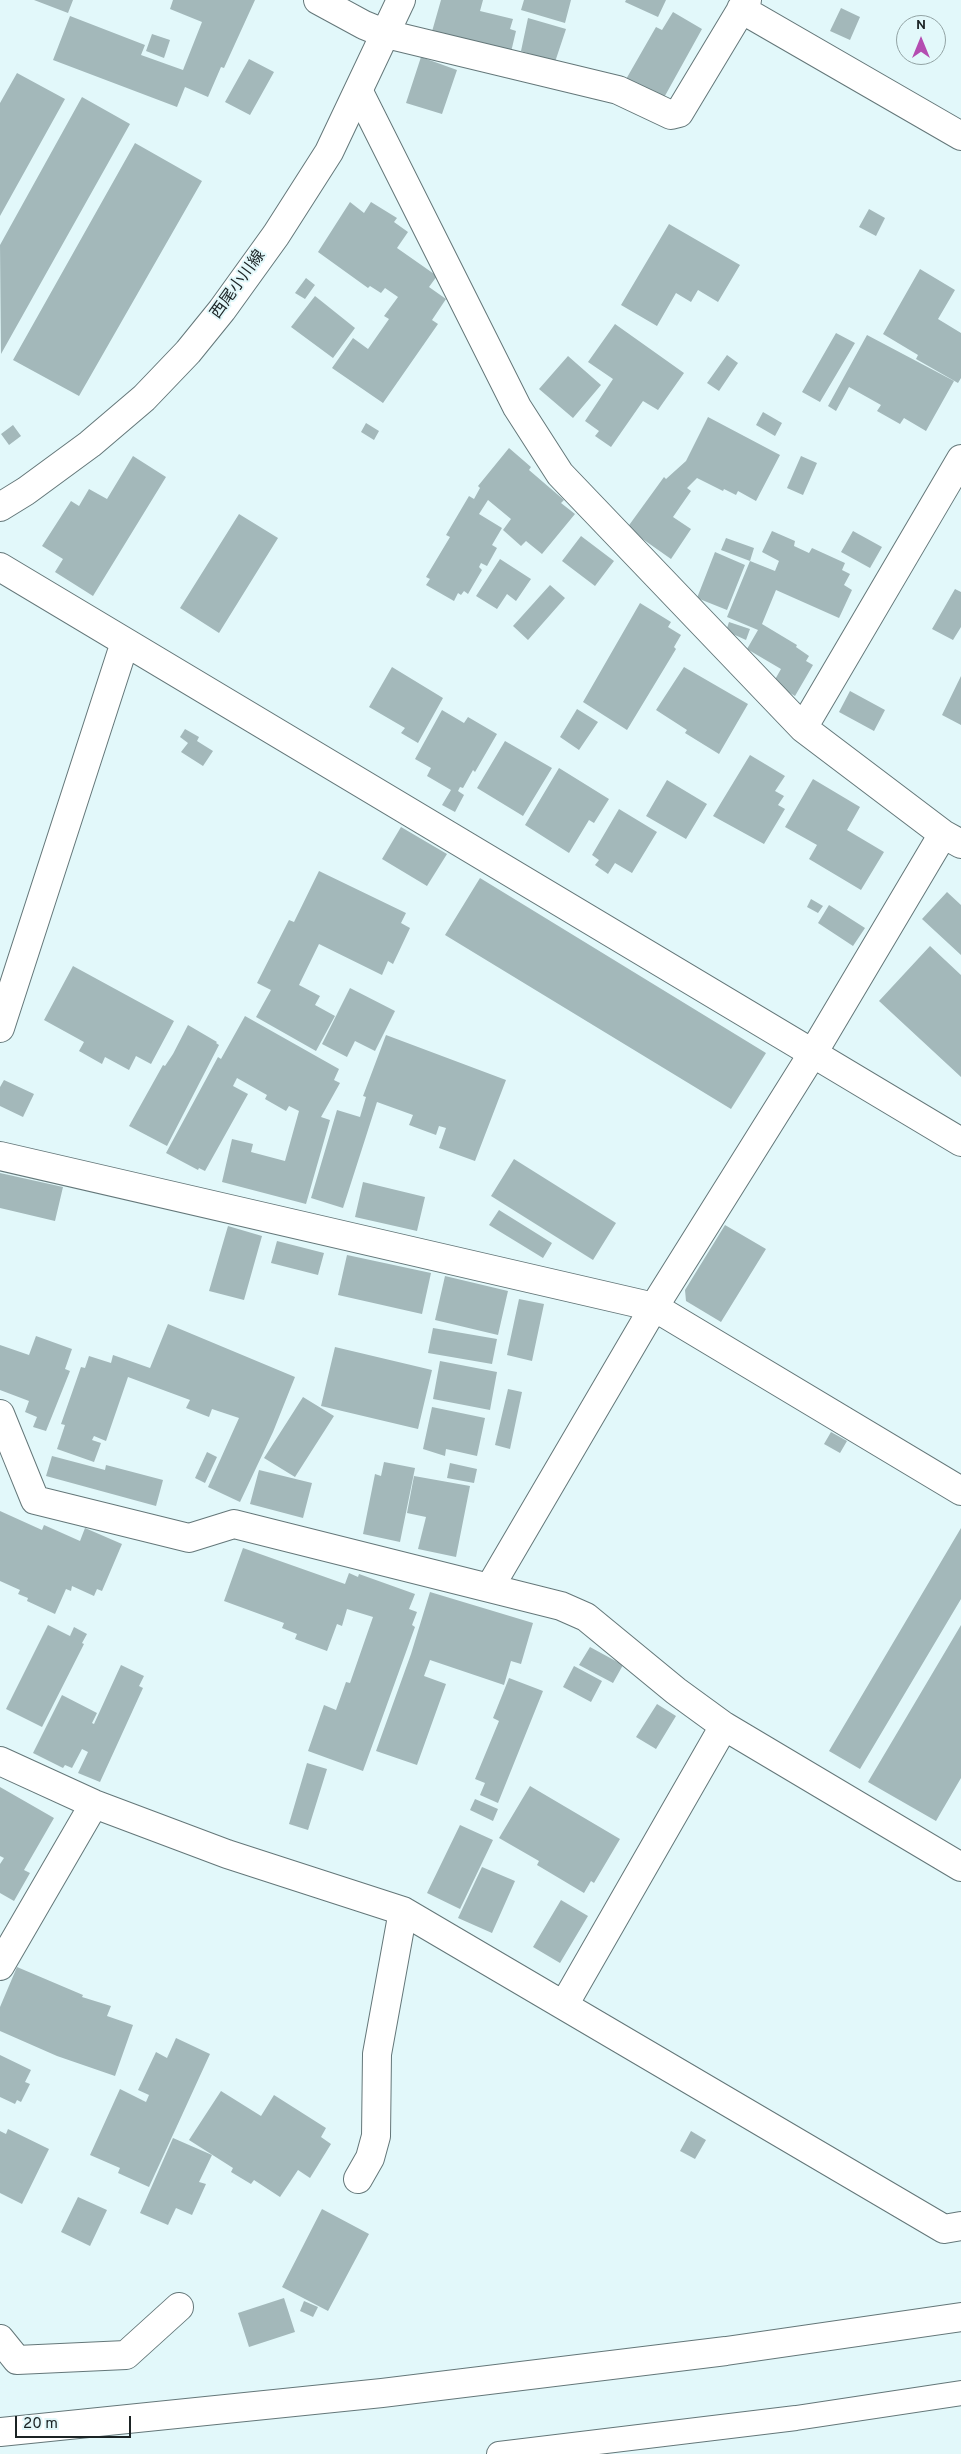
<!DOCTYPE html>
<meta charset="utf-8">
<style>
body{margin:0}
#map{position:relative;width:961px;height:2454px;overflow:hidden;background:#e2f8fa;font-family:Overpass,sans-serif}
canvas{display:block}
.north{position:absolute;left:896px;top:15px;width:50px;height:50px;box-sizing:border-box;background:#e2f8fa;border:1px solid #92a3a4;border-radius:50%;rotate:0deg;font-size:14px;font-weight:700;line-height:20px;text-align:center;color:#1b2324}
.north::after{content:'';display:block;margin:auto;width:18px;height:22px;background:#b44db1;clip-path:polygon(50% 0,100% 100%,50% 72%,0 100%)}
.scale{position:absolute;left:15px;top:2416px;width:116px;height:22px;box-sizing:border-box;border:2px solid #1b2324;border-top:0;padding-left:6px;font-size:15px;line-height:18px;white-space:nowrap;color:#1b2324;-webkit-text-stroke:4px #e2f8fa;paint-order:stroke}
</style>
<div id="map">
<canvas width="961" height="2454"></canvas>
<div class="north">N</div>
<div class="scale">20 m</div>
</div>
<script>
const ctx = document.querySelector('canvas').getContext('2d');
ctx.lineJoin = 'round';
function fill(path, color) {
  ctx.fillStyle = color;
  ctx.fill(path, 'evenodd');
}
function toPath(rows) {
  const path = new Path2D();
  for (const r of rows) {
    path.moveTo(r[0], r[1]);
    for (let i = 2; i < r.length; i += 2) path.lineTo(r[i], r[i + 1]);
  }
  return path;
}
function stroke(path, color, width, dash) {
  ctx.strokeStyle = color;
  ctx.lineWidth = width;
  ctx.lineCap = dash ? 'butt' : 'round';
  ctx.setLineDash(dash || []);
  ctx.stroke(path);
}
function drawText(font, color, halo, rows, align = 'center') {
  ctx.font = font + ' Overpass,"Noto Sans JP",sans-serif';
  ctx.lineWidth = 4;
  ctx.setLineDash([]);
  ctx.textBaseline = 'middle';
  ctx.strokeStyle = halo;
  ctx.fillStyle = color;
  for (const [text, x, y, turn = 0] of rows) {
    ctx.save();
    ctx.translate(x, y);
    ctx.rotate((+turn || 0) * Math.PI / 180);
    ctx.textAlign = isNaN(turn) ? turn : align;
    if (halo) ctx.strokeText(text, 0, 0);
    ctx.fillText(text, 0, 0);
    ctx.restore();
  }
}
const building = toPath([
 [34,0,73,0,68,13],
 [173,0,255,0,224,68,221,67,208,97,185,87,177,107,53,60,70,16,145,45,141,55,183,70,202,22,170,9],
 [441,0,483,0,480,11,513,19,510,29,516,31,511,52,431,35],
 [524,0,571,0,565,23,521,10],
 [626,0,666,0,658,17,625,2],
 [841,8,860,17,850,40,830,31],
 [673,12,702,29,661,103,625,81,656,27,662,30],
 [528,18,566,29,555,62,521,51],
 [152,34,170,40,164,58,146,51],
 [421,57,457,70,442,114,406,103],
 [249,59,274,72,250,115,225,102],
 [17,73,65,99,0,216,0,103],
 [82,97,130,124,1,354,0,245],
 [135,143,202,181,79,396,13,360],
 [350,202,364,213,371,202,397,218,394,222,408,232,397,248,437,276,429,287,446,299,432,320,438,324,383,403,332,368,353,338,368,349,389,319,384,316,398,297,385,288,381,293,370,286,368,288,318,252],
 [869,209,885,218,876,236,859,227],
 [669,224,740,265,718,302,698,290,691,302,676,293,657,326,621,305],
 [920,269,955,290,938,319,961,333,961,378,958,383,916,359,918,355,883,334],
 [306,278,315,285,305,299,295,293],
 [315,296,355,328,333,358,291,327],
 [615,324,684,373,658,410,643,401,611,447,595,436,599,431,585,421,613,379,588,362],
 [836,333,855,343,820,402,802,392],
 [867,335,954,381,926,431,904,418,900,424,877,411,881,405,849,387,836,411,828,406],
 [727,355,738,363,719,391,707,383],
 [568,356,601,385,573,418,539,389],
 [763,412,782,423,775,436,756,425],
 [708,417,780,455,756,501,738,491,736,495,724,489,723,491,697,478,687,488,691,491,673,517,691,529,671,559,627,528,664,477,666,479,686,461],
 [366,423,379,431,374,440,361,432],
 [13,425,21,436,9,445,1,434],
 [509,448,531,467,529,470,564,500,561,503,575,514,542,554,526,541,521,546,503,530,511,519,488,500,479,514,502,528,492,545,497,548,487,566,481,563,479,567,482,570,468,594,464,591,461,595,458,593,454,601,426,585,430,579,426,577,450,537,446,535,469,496,474,499,480,488,478,486],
 [133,456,166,477,93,596,55,572,63,559,42,546,71,501,79,506,89,489,107,499],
 [801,456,817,463,803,495,787,488],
 [239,514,278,538,219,633,180,608],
 [772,531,795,541,794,546,809,553,812,548,845,563,842,570,850,574,844,585,852,590,839,618,776,590,762,624,797,645,796,647,809,656,806,661,813,665,795,696,773,683,781,669,747,649,758,630,727,617,750,561,775,571,779,561,762,552],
 [853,531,882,547,870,568,841,552],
 [581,536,614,561,595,586,562,561],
 [726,538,754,548,750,561,721,550],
 [715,552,745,565,727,610,697,598],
 [500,559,531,579,516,601,507,594,497,609,476,596],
 [550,585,565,598,528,640,513,626],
 [955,589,961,592,961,627,953,640,932,629],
 [640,603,671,622,668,627,681,635,674,647,676,649,627,730,583,702],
 [729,622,750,629,746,640,726,631],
 [392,667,443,698,418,743,401,733,405,728,369,707],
 [684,667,748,704,719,754,685,733,687,730,656,710],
 [961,676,961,725,942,715],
 [850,691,885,710,874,731,839,712],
 [577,709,598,722,579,750,560,737],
 [442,710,464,723,468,717,497,734,475,772,473,770,463,788,460,787,458,791,464,795,455,812,442,805,451,790,427,776,431,768,415,759],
 [185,729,199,737,197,741,213,751,203,766,181,752,188,743,180,737],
 [505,741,552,768,523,816,477,788],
 [750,755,785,776,775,791,784,796,778,805,785,809,764,844,713,816],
 [559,768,609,799,594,823,589,820,569,853,525,825],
 [813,779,860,807,847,830,884,852,861,890,809,859,817,845,785,827],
 [667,780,707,804,686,839,646,816],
 [619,809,657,832,632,873,615,863,608,874,595,865,599,860,592,855],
 [401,827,447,854,427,886,382,859],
 [319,871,406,913,401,923,410,928,393,964,388,961,382,975,319,944,299,985,320,996,315,1005,335,1016,316,1051,256,1017,271,990,257,983,289,920,294,922],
 [480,878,766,1053,731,1109,445,935],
 [947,892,961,905,961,955,922,919],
 [811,899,823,906,818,913,807,907],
 [829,905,865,928,853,946,818,923],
 [930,946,961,975,961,1077,879,1001],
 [73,966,174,1021,151,1064,136,1056,129,1070,105,1057,102,1064,79,1051,84,1042,44,1020],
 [350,988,395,1011,375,1051,355,1041,347,1057,322,1044],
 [245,1016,339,1069,334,1080,340,1083,321,1117,330,1120,306,1204,222,1182,232,1139,253,1144,251,1152,285,1161,299,1111,289,1106,286,1111,265,1099,267,1095,237,1078,233,1086,248,1094,205,1171,199,1168,198,1170,166,1153,218,1057,221,1059],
 [188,1025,217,1042,216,1043,219,1045,167,1146,129,1126,163,1065,165,1066,173,1054],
 [386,1035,506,1080,475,1161,439,1148,446,1128,439,1126,436,1135,409,1125,413,1115,377,1102,343,1208,311,1198,337,1110,360,1117,366,1097,363,1096],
 [4,1080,34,1094,23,1117,0,1106,0,1087],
 [514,1159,616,1223,593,1260,491,1196],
 [0,1173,63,1187,55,1221,0,1208],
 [363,1182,425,1197,417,1231,355,1217],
 [499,1210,552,1243,543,1258,489,1225],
 [725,1225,766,1249,721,1322,686,1301,685,1290],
 [228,1226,262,1236,244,1300,209,1291],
 [277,1241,324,1253,318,1275,271,1263],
 [347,1255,431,1273,422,1314,338,1295],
 [445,1276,508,1291,498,1335,435,1320],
 [519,1299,544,1304,532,1361,507,1355],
 [168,1324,295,1377,273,1432,240,1502,208,1487,239,1418,212,1409,209,1417,186,1408,190,1400,128,1377,106,1441,94,1436,92,1440,101,1443,94,1462,57,1449,65,1425,61,1424,81,1367,85,1368,89,1356,111,1363,113,1355,150,1368],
 [433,1328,497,1339,492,1364,428,1353],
 [36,1336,72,1349,65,1369,70,1371,46,1431,33,1427,37,1417,25,1412,29,1401,0,1390,0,1345,29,1355],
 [335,1347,432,1370,418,1429,321,1406],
 [440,1361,497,1372,490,1410,433,1399],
 [508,1389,522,1392,510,1449,495,1445],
 [303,1397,334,1416,295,1477,264,1458],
 [432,1407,485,1418,477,1456,446,1449,445,1456,423,1449],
 [831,1432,847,1441,840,1453,824,1444],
 [207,1452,217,1457,205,1483,195,1478],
 [52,1456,105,1470,106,1465,163,1480,156,1506,46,1476],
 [384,1462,415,1468,400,1542,363,1534,375,1474,381,1476],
 [450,1463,477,1469,474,1483,447,1478],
 [259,1470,312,1483,303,1518,250,1504],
 [414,1476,470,1486,456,1557,418,1549,426,1517,407,1513],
 [0,1511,42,1530,44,1525,80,1541,85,1528,122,1544,102,1591,97,1589,94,1596,72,1586,71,1591,66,1589,55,1614,27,1601,28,1598,18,1594,20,1590,0,1581],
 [961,1528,961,1599,860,1769,829,1751],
 [243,1548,345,1584,349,1573,358,1577,359,1574,415,1594,409,1609,417,1612,412,1625,415,1627,363,1771,308,1751,324,1705,336,1710,346,1682,350,1683,373,1617,347,1609,342,1626,337,1624,327,1651,295,1639,297,1634,282,1628,284,1623,224,1601],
 [430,1592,533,1623,521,1664,511,1661,504,1685,430,1660,424,1676,446,1684,417,1765,376,1751,411,1654],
 [48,1625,70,1636,74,1627,87,1634,82,1643,84,1644,42,1727,6,1709],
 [961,1625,961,1778,936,1821,868,1782],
 [590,1647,623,1665,613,1683,579,1665],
 [121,1665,144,1676,139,1686,143,1688,100,1782,78,1773,88,1752,82,1749,72,1768,65,1765,63,1768,33,1753,62,1695,97,1713,92,1723,94,1724],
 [574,1666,602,1681,591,1702,563,1687],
 [509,1678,543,1691,498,1803,480,1795,485,1783,475,1779,499,1721,493,1718],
 [657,1704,676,1716,656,1749,636,1737],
 [307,1763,327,1769,308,1830,289,1824],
 [530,1786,620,1839,594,1883,591,1881,584,1893,537,1865,539,1861,499,1838],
 [0,1787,54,1818,24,1870,30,1873,14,1901,0,1893,0,1864,4,1858,0,1856],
 [475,1799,498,1809,493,1821,470,1810],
 [460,1825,493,1840,460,1909,427,1893],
 [482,1867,515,1881,492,1933,458,1918],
 [561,1900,588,1916,560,1963,533,1947],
 [17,1967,83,1995,82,1997,111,2006,107,2016,133,2025,115,2076,57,2056,0,2031,0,2007],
 [176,2038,210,2054,149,2187,118,2173,120,2168,90,2155,120,2089,146,2102,149,2095,138,2090,156,2052,167,2058],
 [0,2055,31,2070,25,2082,30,2084,21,2102,17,2100,15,2104,0,2097],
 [221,2091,261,2116,274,2095,326,2128,321,2137,331,2144,310,2178,298,2170,280,2197,254,2180,251,2184,231,2172,233,2168,189,2140],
 [8,2129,49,2149,22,2204,0,2193,0,2131,6,2134],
 [691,2131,706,2140,695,2159,680,2151],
 [173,2138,212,2155,199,2182,206,2184,192,2215,176,2208,168,2225,140,2213],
 [78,2197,107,2210,90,2246,61,2232],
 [322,2209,369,2234,328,2311,282,2287],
 [284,2298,295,2332,249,2347,238,2313],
 [304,2301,318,2307,313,2317,300,2311]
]);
const service = toPath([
 [499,2454,796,2418,961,2393]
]);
const minor = toPath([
 [318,0,364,25,386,34,618,90,671,115,679,113,747,0],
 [741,9,961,136],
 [359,92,517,407,560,474,803,728,943,834,961,844],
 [0,567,961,1142],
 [803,728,961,459],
 [0,1028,125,642],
 [0,1156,654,1307,961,1491],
 [0,1414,35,1500,189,1538,234,1524,561,1606,586,1617,676,1691,724,1726,961,1867],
 [490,1587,654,1307,813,1053,943,834],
 [0,1761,94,1804,227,1854,403,1911,944,2229,961,2226],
 [0,1966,94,1804],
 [564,2005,724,1726],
 [358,2179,370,2158,376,2136,377,2054,403,1911],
 [0,2339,17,2360,126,2355,179,2307],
 [0,2432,382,2393,726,2351,961,2317]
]);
const secondary = toPath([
 [0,507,26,491,90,444,144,398,188,352,222,310,276,235,329,152,401,0]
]);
const streetNames = [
 ["西尾小川線",239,285,-54]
];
fill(building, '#a3b8ba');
stroke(service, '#647779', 26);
stroke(minor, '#647779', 30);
stroke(secondary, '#647779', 30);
stroke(service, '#fff', 24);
stroke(minor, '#fff', 28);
stroke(secondary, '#fff', 28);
drawText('16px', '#1b2324', '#e2f8fa', streetNames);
</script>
